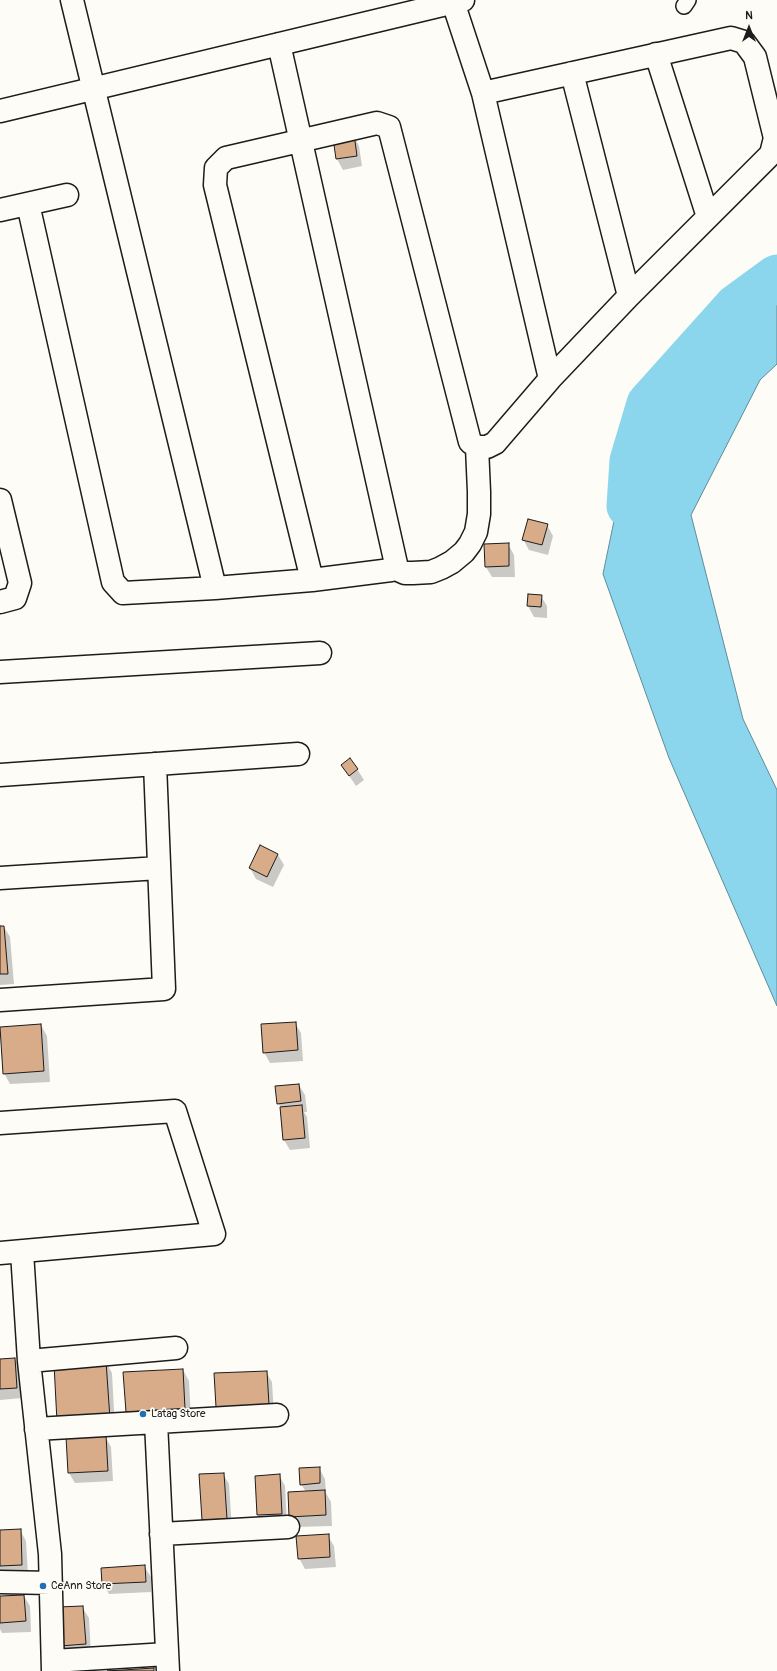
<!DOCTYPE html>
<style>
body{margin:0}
#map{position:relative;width:777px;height:1671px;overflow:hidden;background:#fdfcf7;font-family:Pangolin,sans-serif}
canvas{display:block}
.north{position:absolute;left:729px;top:8px;width:40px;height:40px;-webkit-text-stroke:3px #fdfcf7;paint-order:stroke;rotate:0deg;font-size:11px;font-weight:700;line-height:16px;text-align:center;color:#1c1c1c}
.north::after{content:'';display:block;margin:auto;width:14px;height:18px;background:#1c1c1c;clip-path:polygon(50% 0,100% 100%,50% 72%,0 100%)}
</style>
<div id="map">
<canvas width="777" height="1671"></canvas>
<div class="north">N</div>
</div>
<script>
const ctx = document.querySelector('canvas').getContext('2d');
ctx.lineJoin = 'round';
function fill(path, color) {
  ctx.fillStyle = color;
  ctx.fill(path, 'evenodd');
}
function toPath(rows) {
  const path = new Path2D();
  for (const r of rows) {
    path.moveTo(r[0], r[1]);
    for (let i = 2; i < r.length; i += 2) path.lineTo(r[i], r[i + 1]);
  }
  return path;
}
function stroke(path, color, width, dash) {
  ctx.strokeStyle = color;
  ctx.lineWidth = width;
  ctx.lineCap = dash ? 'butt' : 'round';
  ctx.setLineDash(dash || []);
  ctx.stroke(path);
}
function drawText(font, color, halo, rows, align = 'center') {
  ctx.font = font + ' Pangolin,sans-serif';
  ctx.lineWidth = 3.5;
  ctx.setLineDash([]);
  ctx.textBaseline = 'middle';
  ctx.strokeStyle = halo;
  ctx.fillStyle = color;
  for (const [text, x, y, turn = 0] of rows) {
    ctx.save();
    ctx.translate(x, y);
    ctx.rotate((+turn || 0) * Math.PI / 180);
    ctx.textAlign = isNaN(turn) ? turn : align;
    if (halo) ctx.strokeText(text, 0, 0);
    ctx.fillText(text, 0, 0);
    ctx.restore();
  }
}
const water = toPath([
 [777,268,777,364,760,380,691,515,743,719,777,790,777,1006,669,758,603,574,627,458,777,268]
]);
const shadow = toPath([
 [353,135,359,146,362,166,343,170,337,159,334,138],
 [547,525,553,536,548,555,529,550,523,539],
 [508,544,514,555,515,577,492,577,486,567],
 [528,595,541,596,547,606,547,618,534,617,528,606],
 [342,765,357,769,364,780,356,786],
 [260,847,278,855,284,865,273,887,256,879,250,868],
 [0,927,4,927,10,937,14,984,0,985],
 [295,1023,301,1033,303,1061,270,1063,264,1052],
 [41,1025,47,1036,50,1082,10,1084,4,1073],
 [299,1085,305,1095,307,1112,304,1112,307,1117,310,1148,290,1150,284,1140,281,1108,278,1103],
 [15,1359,21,1370,22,1398,0,1400,0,1360],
 [106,1362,112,1373,115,1429,64,1432],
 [183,1370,189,1381,191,1419,133,1423,127,1412,124,1373],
 [266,1372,272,1382,274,1415,224,1418,217,1407,215,1374],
 [105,1436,111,1447,113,1481,75,1483,69,1473],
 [319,1468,325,1479,326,1493,331,1502,332,1526,296,1527,290,1517,306,1492,301,1484],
 [223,1474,229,1484,232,1529,209,1531,203,1520,200,1475],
 [279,1475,285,1486,287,1524,264,1525,258,1515],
 [20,1530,26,1541,28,1575,0,1577,0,1531],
 [328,1536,334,1546,336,1567,305,1569,299,1558],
 [144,1566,151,1577,151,1592,109,1594,103,1584],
 [24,1596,30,1606,31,1632,2,1633,0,1629,0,1597],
 [82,1607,89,1618,91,1655,67,1656,61,1645]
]);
const river = toPath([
 [629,506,632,461,649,404,736,307,777,277]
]);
const building = toPath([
 [354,134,357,156,336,159,333,138,354,134],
 [528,519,548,524,542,545,522,540,528,519],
 [509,543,509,566,485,567,484,544,509,543],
 [528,594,542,595,541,607,527,606,528,594],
 [350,758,358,769,349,776,341,765,350,758],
 [260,845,278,854,267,877,249,868,260,845],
 [0,926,4,926,8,974,0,974,0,926],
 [296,1022,298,1050,263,1053,261,1024,296,1022],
 [41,1024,44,1071,3,1074,0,1027,41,1024],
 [299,1084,301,1101,277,1104,275,1086,299,1084],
 [302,1105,305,1138,283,1140,280,1107,302,1105],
 [15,1358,17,1388,0,1389,0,1359,15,1358],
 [106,1361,110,1419,57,1422,54,1364,106,1361],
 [183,1369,185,1409,126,1412,123,1372,183,1369],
 [267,1371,269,1405,216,1407,214,1373,267,1371],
 [106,1435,108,1471,68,1473,66,1437,106,1435],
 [320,1467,320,1483,300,1485,299,1468,320,1467],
 [224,1473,227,1519,202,1520,199,1474,224,1473],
 [280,1474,282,1514,257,1515,255,1476,280,1474],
 [325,1490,326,1515,289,1517,288,1492,325,1490],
 [21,1529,22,1565,0,1566,0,1530,21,1529],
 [329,1534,330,1557,298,1559,296,1536,329,1534],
 [145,1565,146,1582,102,1584,101,1568,145,1565],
 [24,1595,26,1621,0,1623,0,1596,24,1595],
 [83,1606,86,1644,60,1646,58,1607,83,1606],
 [154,1668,154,1671,107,1671,154,1668]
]);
const lane = toPath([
 [684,6,688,0]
]);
const street = toPath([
 [72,0,215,588],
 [656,54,708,217],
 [572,73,629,296],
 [483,93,550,379],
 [0,111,463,0],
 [28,204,113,582,123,593,215,588,312,580,391,570,394,568,396,564,279,44],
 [0,210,67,195],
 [0,500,20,583,15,598,0,602],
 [394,568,405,573,413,573,431,572,441,568,452,562,464,552,470,544,476,532,479,514,479,492,477,447],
 [312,580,215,185,216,168,226,158,377,123,389,127,470,442,477,447,487,447,495,443,550,379,629,296,771,154,775,138,755,57,744,42,731,38,483,93,453,2],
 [0,672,320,653],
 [0,775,298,754],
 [0,878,159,868],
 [0,1000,164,989,155,764],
 [0,1123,175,1111,214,1234,0,1253],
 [22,1252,29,1361,50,1554,53,1671],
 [29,1361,176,1348],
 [156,1422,168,1671],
 [36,1429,277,1415],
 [161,1534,288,1527],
 [0,1582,51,1583],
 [53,1661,167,1654]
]);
const markers = [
 [143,1414,4,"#1f6fb2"],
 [43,1586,4,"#1f6fb2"]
];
const poiNames = [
 ["Latag Store",151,1414],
 ["CeAnn Store",51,1586]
];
fill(water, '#8cd6ed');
stroke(water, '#5f8c99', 1);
fill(shadow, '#0003');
stroke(river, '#8cd6ed', 45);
fill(building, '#d8ab89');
stroke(building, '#1c1c1c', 1);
stroke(lane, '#1c1c1c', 18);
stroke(street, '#1c1c1c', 25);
stroke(lane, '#fdfcf7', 15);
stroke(street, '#fdfcf7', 22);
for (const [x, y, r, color] of markers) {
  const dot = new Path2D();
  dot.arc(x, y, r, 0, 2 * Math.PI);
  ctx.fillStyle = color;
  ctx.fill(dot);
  stroke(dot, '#fdfcf7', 1.5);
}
drawText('11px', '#1c1c1c', '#fdfcf7', poiNames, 'left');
</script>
